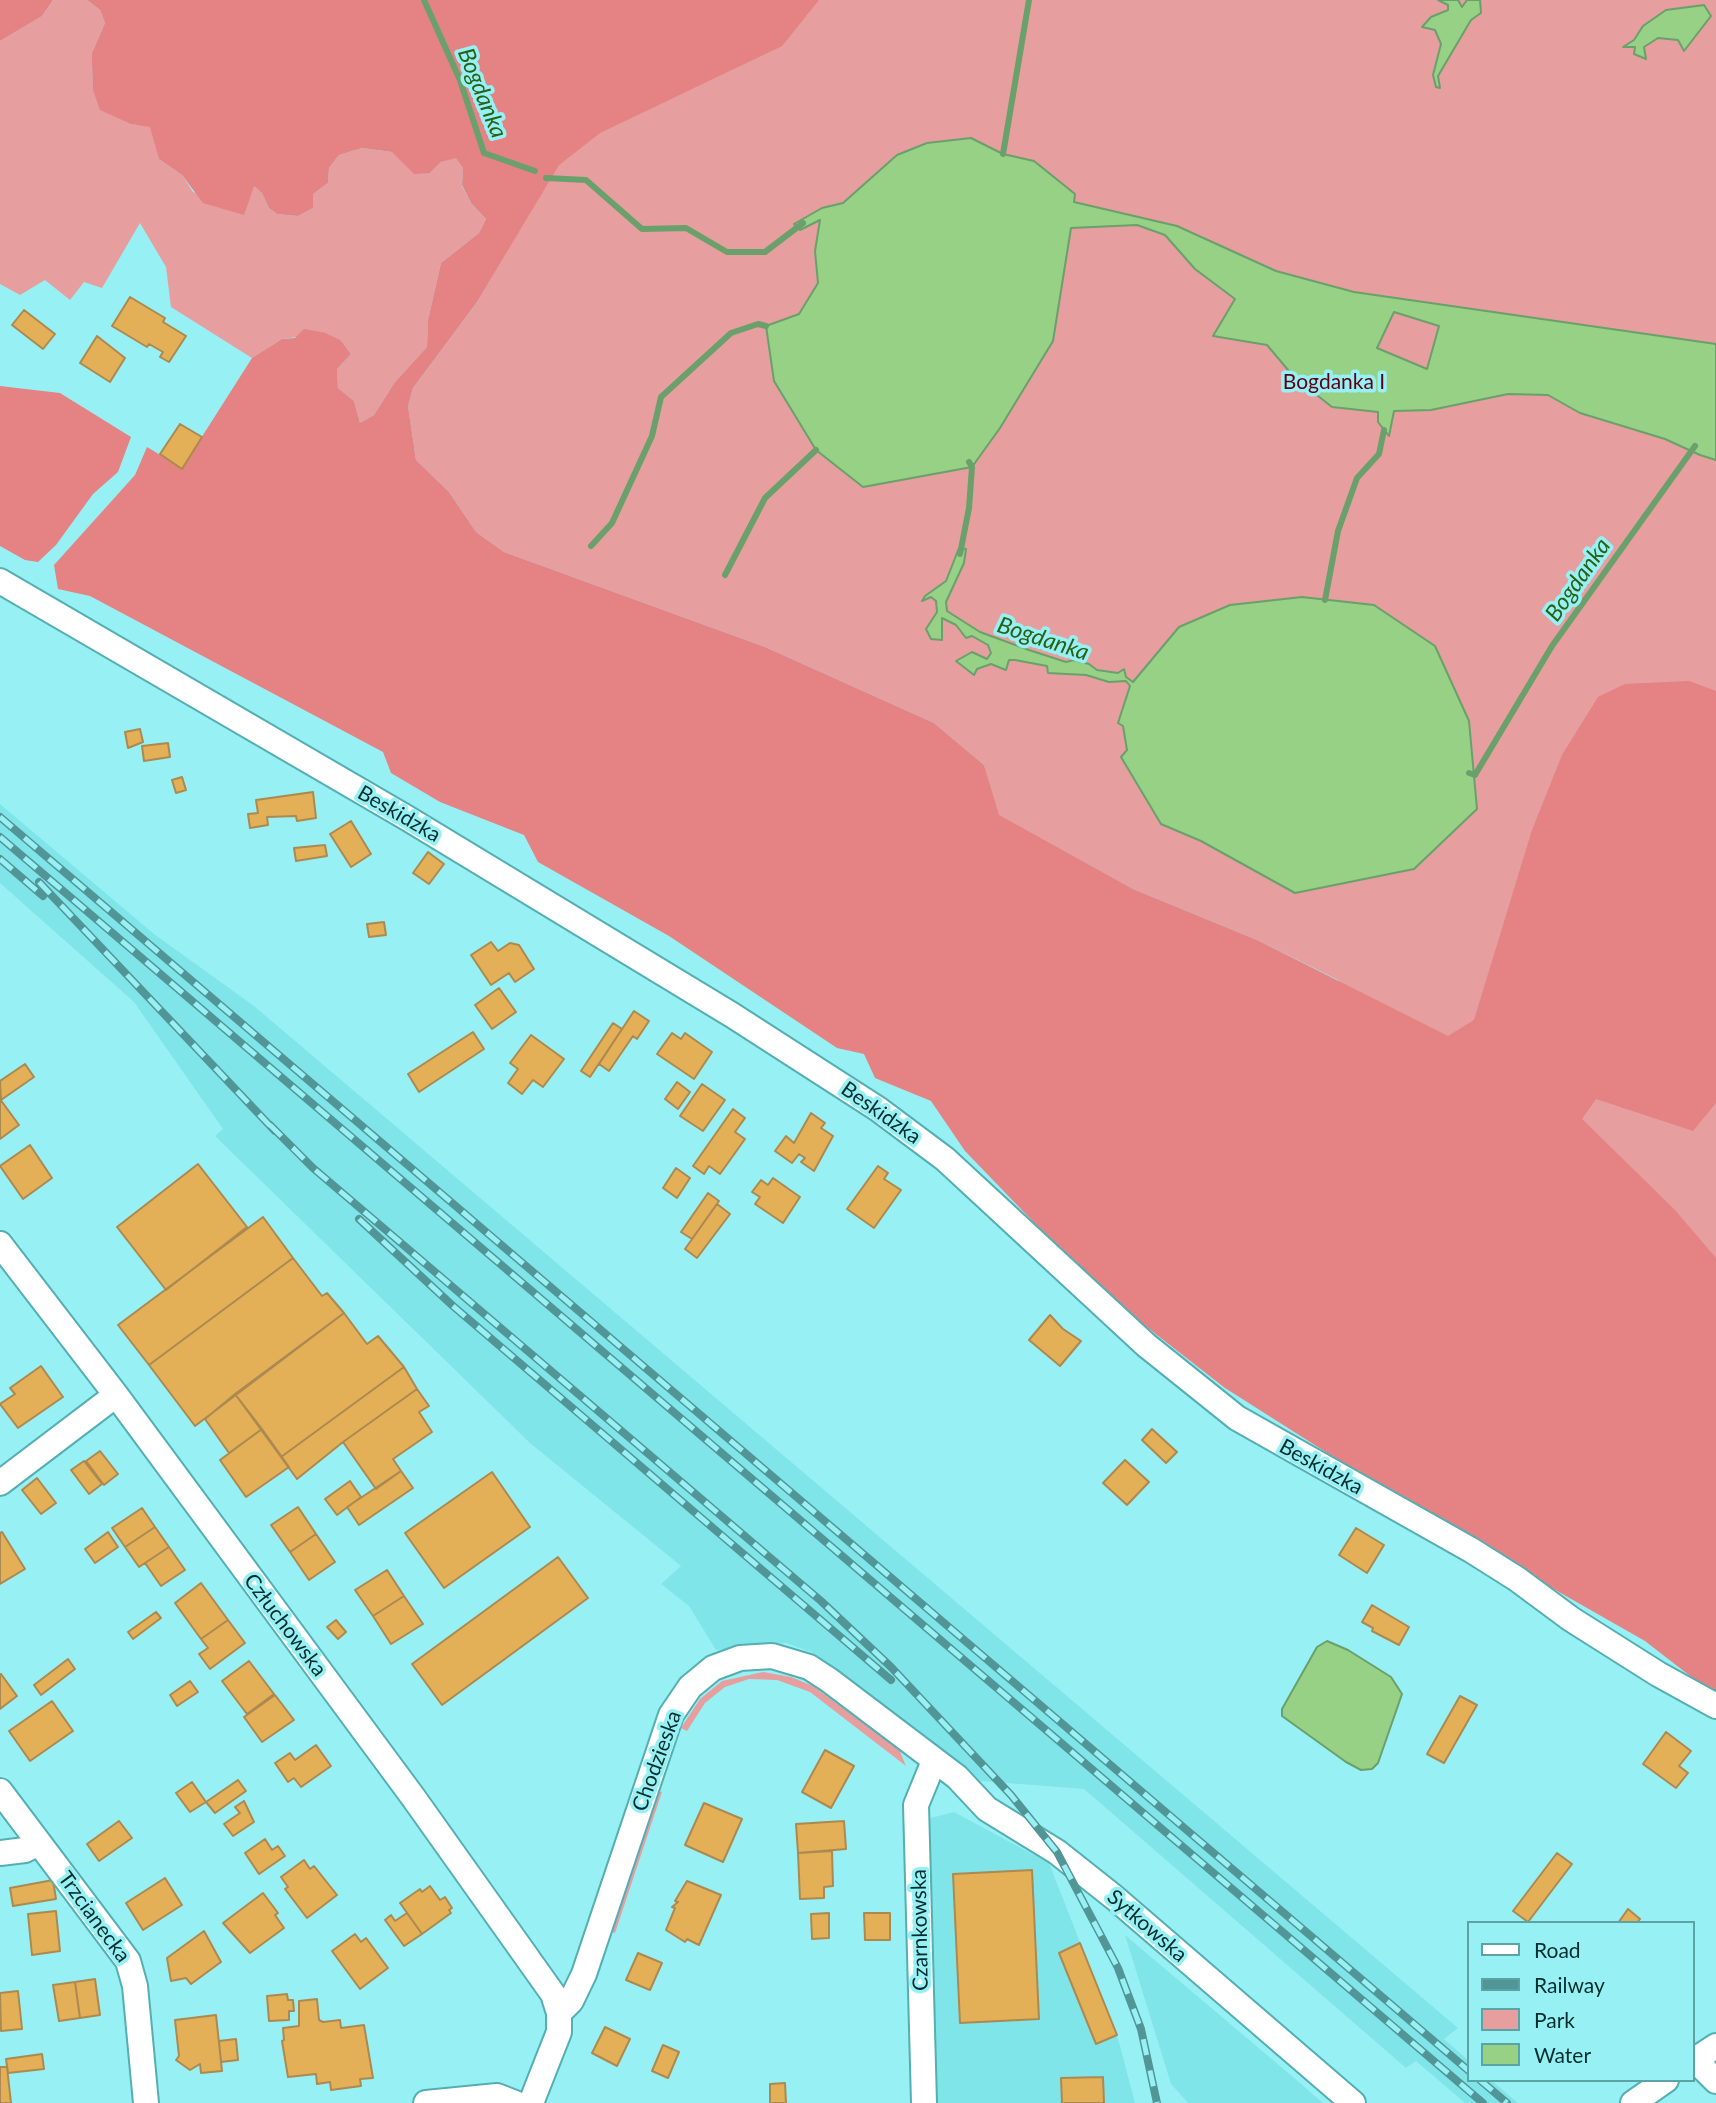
<!DOCTYPE html>
<meta charset="utf-8">
<style>
body{margin:0}
#map{position:relative;width:1716px;height:2103px;overflow:hidden;background:#97f1f4;font-family:Lato,sans-serif}
canvas{display:block}
.legend{position:absolute;left:1467px;top:1921px;width:228px;height:161px;box-sizing:border-box;background:#97f1f4;border:2px solid #5ca3a5;margin:0;padding:9px 12px;list-style:none;font-size:21px;color:#042d2e}
.legend li{display:flex;align-items:center;gap:14px;height:35px}
.legend b{width:35px;border:2px solid #5ca3a5}
</style>
<div id="map">
<canvas width="1716" height="2103"></canvas>
<ul class="legend">
<li><b style="height:9px;background:#fff"></b>Road</li>
<li><b style="height:9px;background:#529597"></b>Railway</li>
<li><b style="height:19px;background:#e69e9f"></b>Park</li>
<li><b style="height:19px;background:#96d185"></b>Water</li>
</ul>
</div>
<script>
const ctx = document.querySelector('canvas').getContext('2d');
ctx.lineJoin = 'round';
function fill(path, color) {
  ctx.fillStyle = color;
  ctx.fill(path, 'evenodd');
}
function toPath(rows) {
  const path = new Path2D();
  for (const r of rows) {
    path.moveTo(r[0], r[1]);
    for (let i = 2; i < r.length; i += 2) path.lineTo(r[i], r[i + 1]);
  }
  return path;
}
function stroke(path, color, width, dash) {
  ctx.strokeStyle = color;
  ctx.lineWidth = width;
  ctx.lineCap = dash ? 'butt' : 'round';
  ctx.setLineDash(dash || []);
  ctx.stroke(path);
}
function drawText(font, color, halo, rows, align = 'center') {
  ctx.font = font + ' Lato,sans-serif';
  ctx.lineWidth = 7;
  ctx.setLineDash([]);
  ctx.textBaseline = 'middle';
  ctx.strokeStyle = halo;
  ctx.fillStyle = color;
  for (const [text, x, y, turn = 0] of rows) {
    ctx.save();
    ctx.translate(x, y);
    ctx.rotate((+turn || 0) * Math.PI / 180);
    ctx.textAlign = isNaN(turn) ? turn : align;
    if (halo) ctx.strokeText(text, 0, 0);
    ctx.fillText(text, 0, 0);
    ctx.restore();
  }
}
const built = toPath([
 [0,804,154,934,254,1006,1458,2028,1444,2039,1469,2061,1469,2080,1491,2080,1518,2103,1465,2103,1416,2061,1406,2068,1084,1789,981,1781,906,1729,811,1652,786,1643,716,1650,689,1606,661,1584,681,1566,530,1443,215,1136,223,1129,134,1002,0,883],
 [954,1812,1049,1863,1119,2042,1135,2103,937,2103,927,1819],
 [1125,1935,1293,2077,1323,2103,1188,2103,1171,2084]
]);
const green = toPath([
 [53,0,87,0,100,10,105,23,92,53,93,90,131,124,151,126,159,159,182,175,193,192,244,214,253,185,262,193,269,208,277,214,298,216,313,208,313,194,328,183,329,168,339,155,362,148,392,152,430,173,441,162,456,157,463,168,462,186,471,203,486,219,479,233,441,263,428,320,427,347,395,382,374,415,360,423,354,401,338,388,337,369,351,354,339,340,326,333,282,339,252,358,171,307,166,267,140,223,102,288,84,282,70,300,45,280,20,295,0,284,0,41,42,16],
 [421,0,1716,0,1716,1657,1338,980,1257,940,1133,889,998,815,984,765,934,723,765,647,504,552,476,532,449,492,416,460,408,406,413,388,477,302,541,194],
 [763,1672,791,1677,813,1686,899,1749,906,1766,810,1692,777,1680,749,1679,725,1687,705,1703,687,1731,681,1728,700,1699,722,1681],
 [656,1790,662,1792,615,1933,610,1931]
]);
const forest = toPath([
 [0,0,53,0,42,16,0,41],
 [87,0,819,0,782,46,600,133,559,165,477,302,413,388,408,406,416,460,449,492,476,532,504,552,765,647,934,723,984,765,999,815,1133,889,1257,940,1448,1036,1474,1020,1532,830,1562,755,1598,697,1625,684,1689,681,1716,691,1716,1103,1693,1131,1596,1099,1582,1119,1674,1209,1716,1258,1716,1696,1645,1641,1436,1522,1225,1388,1098,1289,965,1151,931,1101,875,1078,864,1054,837,1048,669,936,538,862,524,835,440,802,391,773,383,752,90,596,58,589,54,565,135,475,147,447,182,468,252,358,282,339,295,338,304,329,326,333,340,340,351,354,337,369,338,388,354,401,360,423,374,415,395,382,427,347,428,320,441,263,479,233,486,219,471,203,462,185,463,168,456,158,441,162,430,173,414,174,392,152,362,148,339,155,329,168,328,183,313,194,313,208,298,216,277,214,269,208,262,193,254,186,244,215,203,203,182,175,159,159,150,127,131,124,100,110,93,90,92,64,92,53,105,23,100,10],
 [0,386,60,393,131,437,118,472,93,494,56,545,38,562,25,560,0,546]
]);
const water = toPath([
 [1438,0,1458,0,1462,7,1467,0,1480,0,1481,13,1471,20,1438,76,1440,88,1436,87,1433,75,1441,44,1435,30,1422,27,1431,17,1448,10,1448,5,1438,0],
 [1704,5,1711,16,1684,51,1678,40,1658,38,1644,47,1646,59,1634,54,1635,47,1623,47,1634,40,1643,26,1666,10,1704,5],
 [971,138,1003,154,1034,161,1075,194,1074,202,1177,226,1276,271,1354,292,1716,344,1716,460,1700,455,1665,439,1580,413,1548,395,1508,394,1431,410,1394,411,1389,436,1378,422,1378,412,1332,407,1294,377,1267,345,1213,336,1235,299,1195,269,1165,235,1137,225,1071,228,1053,341,1000,428,972,467,863,487,816,450,774,381,766,326,799,314,818,283,815,251,820,220,800,230,794,224,822,208,843,203,897,155,927,143,971,138],
 [1394,312,1439,326,1427,369,1377,348,1394,312],
 [959,548,966,549,964,563,946,602,947,611,980,632,1029,650,1066,662,1074,660,1089,664,1097,670,1118,673,1124,669,1126,677,1133,682,1179,627,1230,605,1302,597,1374,605,1435,646,1469,721,1477,809,1414,869,1295,893,1201,841,1161,824,1121,757,1127,750,1123,726,1118,723,1130,686,1126,681,1109,682,1086,675,1048,673,1047,666,1015,660,1009,660,1006,670,991,664,977,669,974,675,956,661,972,652,987,659,991,653,988,645,972,636,966,638,956,625,942,618,942,640,931,639,926,629,937,612,936,601,931,597,922,601,925,596,946,581,959,548],
 [1327,1641,1348,1650,1391,1677,1402,1694,1378,1763,1372,1769,1361,1770,1346,1762,1282,1716,1282,1709,1317,1647,1327,1641]
]);
const stream = toPath([
 [424,0,460,80,484,153,535,171],
 [1003,154,1029,0],
 [546,178,586,180,642,229,686,228,727,252,765,252,803,223],
 [591,546,612,523,652,436,661,397,731,333,758,324,766,326],
 [960,554,969,508,972,467,969,462],
 [725,575,765,498,816,450],
 [1325,600,1338,531,1357,478,1379,454,1384,430],
 [1469,773,1475,775,1552,646,1695,446]
]);
const building = toPath([
 [130,297,165,318,163,322,186,336,169,362,160,357,163,352,149,344,147,347,112,326,130,297],
 [24,310,55,334,43,349,12,325,24,310],
 [97,336,125,358,110,382,80,363,97,336],
 [180,424,202,437,182,469,160,454,180,424],
 [140,729,143,742,128,748,125,732,140,729],
 [168,743,170,757,144,761,142,746,168,743],
 [182,777,186,790,176,793,172,780,182,777],
 [313,792,316,818,297,821,296,816,267,817,268,825,250,828,248,814,258,813,256,800,313,792],
 [351,821,371,854,351,867,330,834,351,821],
 [325,845,327,856,296,861,294,848,325,845],
 [428,852,444,864,429,884,413,873,428,852],
 [384,922,386,935,369,937,367,924,384,922],
 [491,942,498,951,510,943,519,945,534,969,515,982,509,973,491,985,471,955,491,942],
 [499,988,516,1012,492,1029,475,1005,499,988],
 [634,1011,649,1021,637,1039,633,1036,609,1071,599,1064,634,1011],
 [613,1023,622,1029,590,1077,581,1071,613,1023],
 [473,1032,484,1049,419,1092,408,1074,473,1032],
 [672,1033,681,1039,685,1033,712,1052,694,1079,657,1054,672,1033],
 [531,1035,564,1059,543,1087,533,1080,522,1094,508,1083,518,1069,510,1063,531,1035],
 [25,1064,34,1077,1,1100,0,1081,25,1064],
 [677,1082,690,1092,678,1109,665,1099,677,1082],
 [702,1084,725,1100,703,1131,680,1116,702,1084],
 [0,1099,19,1125,0,1139,0,1099],
 [733,1109,745,1118,735,1132,745,1139,720,1174,709,1166,704,1174,693,1166,733,1109],
 [811,1113,825,1123,821,1128,833,1136,814,1171,801,1162,805,1158,799,1154,792,1163,775,1151,786,1136,794,1143,811,1113],
 [30,1145,52,1178,23,1199,0,1166,30,1145],
 [198,1164,247,1227,166,1290,117,1227,198,1164],
 [878,1166,888,1173,884,1179,901,1190,874,1228,847,1209,878,1166],
 [676,1168,690,1178,677,1198,663,1188,676,1168],
 [773,1178,800,1197,783,1223,755,1204,760,1197,752,1192,761,1180,768,1185,773,1178],
 [708,1193,719,1201,692,1239,681,1232,708,1193],
 [717,1204,730,1214,697,1258,685,1249,717,1204],
 [263,1217,293,1258,149,1365,118,1325,263,1217],
 [293,1258,322,1296,327,1293,344,1313,195,1426,149,1365,293,1258],
 [344,1313,367,1344,378,1336,404,1367,281,1457,235,1394,344,1313],
 [1050,1315,1063,1329,1081,1341,1060,1366,1029,1340,1050,1315],
 [41,1366,63,1397,18,1428,0,1404,15,1394,10,1388,41,1366],
 [404,1367,417,1389,343,1442,297,1479,281,1457,404,1367],
 [417,1389,429,1406,419,1412,432,1432,393,1459,401,1471,376,1489,343,1442,417,1389],
 [235,1394,262,1429,229,1453,205,1419,235,1394],
 [262,1429,289,1467,246,1497,220,1460,262,1429],
 [1152,1429,1177,1452,1166,1463,1142,1440,1152,1429],
 [100,1451,118,1474,104,1485,86,1461,100,1451],
 [1125,1460,1149,1482,1127,1505,1103,1483,1125,1460],
 [84,1461,102,1484,89,1494,71,1470,84,1461],
 [401,1471,413,1488,359,1525,347,1507,401,1471],
 [492,1472,530,1527,444,1588,405,1533,492,1472],
 [37,1478,56,1503,41,1514,22,1490,37,1478],
 [350,1481,361,1497,337,1515,325,1499,350,1481],
 [298,1507,316,1534,290,1552,271,1525,298,1507],
 [142,1508,155,1527,125,1547,112,1528,142,1508],
 [155,1527,169,1547,139,1567,125,1547,155,1527],
 [1356,1528,1384,1545,1367,1573,1339,1555,1356,1528],
 [2,1532,25,1569,0,1584,0,1533,2,1532],
 [108,1532,118,1547,95,1563,85,1549,108,1532],
 [316,1534,335,1562,309,1580,290,1552,316,1534],
 [169,1547,185,1570,161,1586,145,1563,169,1547],
 [558,1557,588,1598,442,1705,412,1664,558,1557],
 [387,1570,404,1596,373,1616,355,1590,387,1570],
 [201,1583,228,1620,201,1639,175,1603,201,1583],
 [404,1596,423,1624,391,1644,373,1616,404,1596],
 [1372,1605,1409,1627,1399,1645,1372,1631,1373,1628,1362,1622,1372,1605],
 [156,1612,161,1618,133,1639,128,1632,156,1612],
 [228,1620,245,1643,210,1669,199,1654,208,1648,201,1639,228,1620],
 [336,1620,346,1632,338,1639,327,1627,336,1620],
 [68,1659,75,1669,41,1695,34,1685,68,1659],
 [249,1661,274,1694,247,1714,222,1681,249,1661],
 [1,1674,17,1696,0,1709,0,1675,1,1674],
 [190,1681,198,1692,177,1706,170,1695,190,1681],
 [275,1695,294,1720,262,1742,244,1717,275,1695],
 [1460,1696,1477,1705,1444,1763,1427,1754,1460,1696],
 [52,1701,73,1731,30,1761,9,1731,52,1701],
 [1666,1732,1691,1751,1679,1766,1688,1773,1676,1788,1643,1764,1666,1732],
 [316,1745,331,1766,301,1787,294,1778,288,1782,275,1763,290,1753,295,1760,316,1745],
 [825,1750,854,1766,831,1808,802,1792,825,1750],
 [238,1780,246,1791,215,1813,206,1802,238,1780],
 [192,1782,206,1802,190,1812,176,1793,192,1782],
 [244,1801,254,1822,233,1836,224,1824,240,1813,235,1807,244,1801],
 [704,1803,742,1819,723,1862,685,1845,704,1803],
 [119,1821,132,1838,99,1861,87,1844,119,1821],
 [844,1821,846,1849,798,1853,796,1824,844,1821],
 [265,1839,272,1850,278,1846,285,1856,259,1874,245,1853,265,1839],
 [832,1851,833,1886,824,1887,824,1898,800,1899,798,1853,832,1851],
 [1557,1853,1572,1864,1528,1922,1513,1911,1557,1853],
 [304,1860,310,1869,314,1866,337,1895,307,1918,285,1889,288,1887,281,1877,304,1860],
 [1032,1870,1039,2019,960,2023,953,1874,1032,1870],
 [165,1878,182,1905,143,1930,126,1903,165,1878],
 [53,1880,56,1899,13,1906,10,1888,53,1880],
 [687,1881,721,1895,699,1945,687,1939,685,1942,666,1930,675,1908,672,1907,678,1902,675,1901,687,1881],
 [430,1886,440,1900,445,1897,452,1908,449,1910,451,1913,422,1934,400,1903,420,1889,422,1892,430,1886],
 [263,1893,278,1913,275,1915,284,1928,250,1953,223,1923,263,1893],
 [1628,1909,1640,1919,1637,1923,1618,1923,1628,1909],
 [56,1911,60,1951,32,1955,28,1914,56,1911],
 [407,1913,422,1934,404,1946,385,1920,391,1915,395,1921,407,1913],
 [829,1913,829,1938,812,1939,811,1914,829,1913],
 [864,1913,890,1913,890,1940,865,1940,864,1913],
 [204,1931,221,1962,191,1984,186,1978,171,1981,167,1958,204,1931],
 [355,1934,361,1942,366,1938,388,1968,360,1989,332,1951,355,1934],
 [1080,1943,1117,2035,1096,2044,1059,1953,1080,1943],
 [638,1953,662,1963,650,1990,626,1980,638,1953],
 [95,1979,100,2015,80,2018,75,1982,95,1979],
 [75,1982,80,2018,59,2021,53,1985,75,1982],
 [18,1991,22,2029,1,2031,0,1993,18,1991],
 [287,1994,288,2000,293,2000,294,2011,289,2011,289,2020,269,2021,267,1996,287,1994],
 [317,1999,319,2020,323,2022,340,2020,341,2028,364,2025,373,2078,360,2079,361,2086,331,2090,330,2082,317,2084,316,2074,288,2077,282,2041,284,2040,283,2028,299,2026,299,2001,317,1999],
 [216,2015,222,2071,201,2073,200,2064,190,2070,176,2060,179,2056,175,2020,216,2015],
 [605,2027,630,2039,617,2066,592,2053,605,2027],
 [236,2039,238,2060,221,2062,219,2041,236,2039],
 [663,2045,679,2052,668,2078,652,2071,663,2045],
 [42,2054,44,2069,8,2073,6,2059,42,2054],
 [0,2067,7,2067,11,2103,0,2103,0,2067],
 [1103,2077,1104,2103,1062,2103,1061,2078,1103,2077],
 [785,2083,786,2103,770,2103,770,2084,785,2083]
]);
const minor = toPath([
 [0,581,407,818,732,1015,878,1109,945,1159,1146,1345,1237,1418,1471,1550,1517,1579,1571,1619,1658,1674,1716,1706],
 [0,1244,116,1395,413,1797,553,1994,559,2013,559,2032,531,2103],
 [0,1483,116,1395],
 [0,1791,128,1961,135,1986,146,2103],
 [0,1853,25,1850,39,1843],
 [559,2013,571,2001,584,1974,671,1715,690,1687,713,1668,740,1658,772,1656,809,1667,829,1680,957,1777,987,1809,1057,1852,1115,1898,1353,2103],
 [1695,2060,1716,2081],
 [1693,2061,1716,2046],
 [426,2103,497,2096,515,2103],
 [924,2103,916,1805,934,1761],
 [1633,2103,1666,2080]
]);
const rail = toPath([
 [0,817,1469,2071],
 [0,837,1483,2103],
 [0,859,43,896],
 [39,882,275,1131],
 [270,1125,313,1168,821,1601,891,1667,1011,1795,1057,1852,1118,1968,1141,2029,1157,2103],
 [359,1219,453,1306,891,1680],
 [1480,2080,1507,2103]
]);
const parkNames = [
 ["Bogdanka I",1334,382]
];
const streetNames = [
 ["Beskidzka",399,814,30],
 ["Beskidzka",881,1113,35],
 ["Beskidzka",1321,1467,29],
 ["Człuchowska",285,1625,53],
 ["Chodzieska",657,1761,-70],
 ["Trzcianecka",94,1917,54],
 ["Sytkowska",1147,1926,41],
 ["Czarnkowska",920,1930,-91]
];
const waterNames = [
 ["Bogdanka",482,93,68],
 ["Bogdanka",1578,580,-55],
 ["Bogdanka",1043,639,18]
];
fill(built, '#80e5e9');
fill(green, '#e69e9f');
fill(forest, '#e48284');
fill(water, '#96d185');
stroke(water, '#6aa06b', 2);
stroke(stream, '#6aa06b', 6);
fill(building, '#e3b058');
stroke(building, '#ac8950', 2);
stroke(minor, '#54aeb2', 28);
stroke(minor, '#fff', 24);
stroke(rail, '#529597', 8);
stroke(rail, '#97f1f4', 5, [16]);
drawText('21px', '#5d0014', '#97f1f4', parkNames);
drawText('21px', '#042d2e', '#97f1f4', streetNames);
drawText('italic 23px', '#296015', '#97f1f4', waterNames);
</script>
